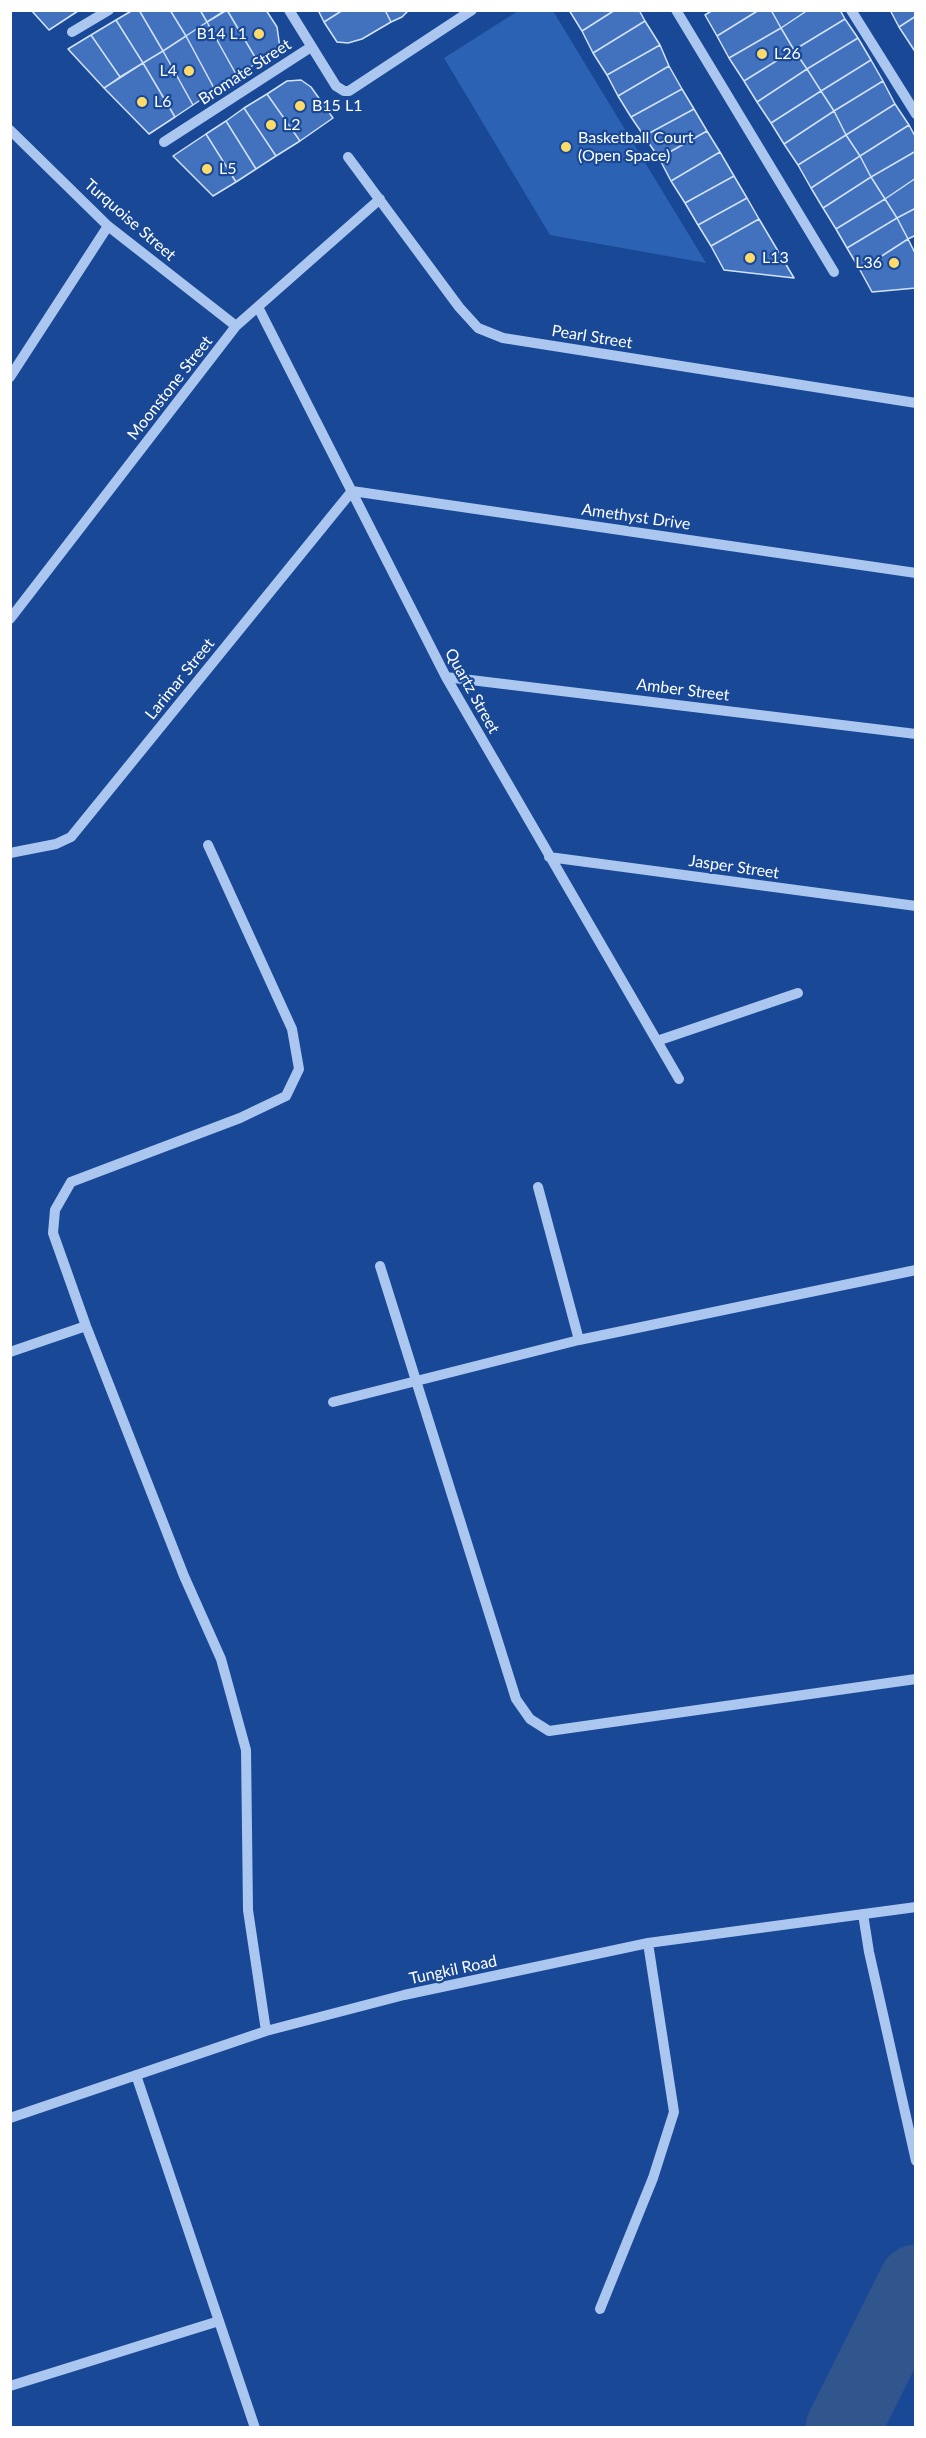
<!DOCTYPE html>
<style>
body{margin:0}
#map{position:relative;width:926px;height:2438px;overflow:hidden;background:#194996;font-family:Lato,sans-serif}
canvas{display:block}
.frame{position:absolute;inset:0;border:12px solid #fff;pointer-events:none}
</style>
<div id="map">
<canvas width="926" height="2438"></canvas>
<div class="frame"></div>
</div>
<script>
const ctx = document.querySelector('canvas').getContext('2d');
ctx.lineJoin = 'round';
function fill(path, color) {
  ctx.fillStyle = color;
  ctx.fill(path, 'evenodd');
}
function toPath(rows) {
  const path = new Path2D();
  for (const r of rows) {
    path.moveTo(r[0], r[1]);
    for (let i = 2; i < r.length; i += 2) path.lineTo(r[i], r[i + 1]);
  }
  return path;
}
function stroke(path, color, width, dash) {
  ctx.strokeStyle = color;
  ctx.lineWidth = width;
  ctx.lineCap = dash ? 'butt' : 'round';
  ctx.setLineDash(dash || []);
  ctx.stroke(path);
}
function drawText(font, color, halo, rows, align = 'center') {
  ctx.font = font + ' Lato,sans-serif';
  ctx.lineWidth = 4.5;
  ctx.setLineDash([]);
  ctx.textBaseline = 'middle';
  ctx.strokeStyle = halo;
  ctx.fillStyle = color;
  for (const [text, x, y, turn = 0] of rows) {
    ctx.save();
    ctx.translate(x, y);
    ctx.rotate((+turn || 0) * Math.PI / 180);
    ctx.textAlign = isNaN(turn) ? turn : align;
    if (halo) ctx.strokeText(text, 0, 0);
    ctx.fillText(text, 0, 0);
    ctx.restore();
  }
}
const green = toPath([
 [518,11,553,11,706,263,550,235,444,58]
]);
const river = toPath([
 [843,2428,916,2282]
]);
const building = toPath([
 [31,10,77,10,78,11,49,30,31,10],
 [133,10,139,10,163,51,143,63,116,20,133,10],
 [139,10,170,10,186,36,163,51,139,10],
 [170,10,200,10,207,22,186,36,170,10],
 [200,10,226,10,207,22,200,10],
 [227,10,266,10,277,27,280,48,258,62,227,10],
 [227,10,258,62,237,76,207,22,227,10],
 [318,10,343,10,324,22,318,10],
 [343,10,385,10,391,22,362,39,348,43,337,42,324,22,343,10],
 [385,10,409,10,402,17,391,22,385,10],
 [569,10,615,10,582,31,569,10],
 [615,10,639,10,645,21,593,53,582,31,615,10],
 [713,10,759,10,717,36,705,15,713,10],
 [759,10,771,10,781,28,729,58,717,36,759,10],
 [771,10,808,10,781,28,771,10],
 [808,10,840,10,845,19,794,50,781,28,808,10],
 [890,10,916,10,916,16,899,27,890,10],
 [916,16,916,53,899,27,916,16],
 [845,19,858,38,807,69,794,50,845,19],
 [116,20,143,63,120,77,91,35,116,20],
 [645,21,660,45,607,75,593,53,645,21],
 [207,22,237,76,215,90,186,36,207,22],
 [781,28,794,50,744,81,729,58,781,28],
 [91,35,120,77,104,88,68,49,91,35],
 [186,36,215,90,193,105,163,51,186,36],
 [858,38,871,60,821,91,807,69,858,38],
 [660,45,669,66,618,96,607,75,660,45],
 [794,50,807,69,757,102,744,81,794,50],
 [163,51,193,105,175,117,143,63,163,51],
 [871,60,883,81,834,111,821,91,871,60],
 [143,63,175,117,149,134,104,88,143,63],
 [669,66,682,89,631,117,618,96,669,66],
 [807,69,821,91,771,123,757,102,807,69],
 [301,80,311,87,333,118,300,141,267,94,287,81,301,80],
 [883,81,895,104,846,135,834,111,883,81],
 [682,89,694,109,644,136,631,117,682,89],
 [821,91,834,111,784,144,771,123,821,91],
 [267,94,300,141,276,156,244,108,267,94],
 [895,104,909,125,860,156,846,135,895,104],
 [244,108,276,156,256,169,226,121,244,108],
 [694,109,707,131,659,158,644,136,694,109],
 [834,111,846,135,798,165,784,144,834,111],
 [226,121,256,169,236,182,206,134,226,121],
 [909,125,916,138,916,151,871,177,860,156,909,125],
 [707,131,720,152,671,181,659,158,707,131],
 [206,134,236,182,213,196,173,156,206,134],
 [846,135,860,156,811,188,798,165,846,135],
 [916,151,916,178,885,199,871,177,916,151],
 [720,152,734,176,685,203,671,181,720,152],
 [860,156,871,177,823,208,811,188,860,156],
 [734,176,747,198,698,225,685,203,734,176],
 [871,177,885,199,836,229,823,208,871,177],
 [916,178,916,208,897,218,885,199,916,178],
 [747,198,759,219,711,246,698,225,747,198],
 [885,199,897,218,847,248,836,229,885,199],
 [916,208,916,235,908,239,897,218,916,208],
 [897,218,908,239,860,270,847,248,897,218],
 [759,219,794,278,724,270,711,246,759,219],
 [908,239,916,255,916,288,872,292,860,270,908,239]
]);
const minor = toPath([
 [289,10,336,86,344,91,349,91,472,10],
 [676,10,834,272],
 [851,10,916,114],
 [72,32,109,10],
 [10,130,108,226,236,326],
 [164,142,311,47],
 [348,157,459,307,478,328,503,338,916,403],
 [258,307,446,677,679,1079],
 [10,377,108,226],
 [10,619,236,326,380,199],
 [446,677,916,734],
 [208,845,292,1029,299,1069,286,1096,240,1118,71,1182,55,1210,53,1233,86,1326,184,1576,221,1659,246,1750,248,1910,266,2031],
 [10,853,56,844,71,837,352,491,916,573],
 [549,857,916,906],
 [657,1041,798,993],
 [538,1187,579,1340],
 [380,1266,516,1699,530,1719,549,1731,916,1679],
 [10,1352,86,1326],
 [333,1402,579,1340,916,1270],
 [863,1914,869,1952,916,2161],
 [136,2075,255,2428],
 [10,2118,266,2031,404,1995,648,1943,916,1907],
 [600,2309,653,2178,674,2112,648,1943],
 [10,2386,219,2321]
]);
const markers = [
 [259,34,6,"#ffdb6a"],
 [762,54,6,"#ffdb6a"],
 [189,71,6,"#ffdb6a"],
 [142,102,6,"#ffdb6a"],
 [300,106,6,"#ffdb6a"],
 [271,125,6,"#ffdb6a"],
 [566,147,6,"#ffdb6a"],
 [207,169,6,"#ffdb6a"],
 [750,258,6,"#ffdb6a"],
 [894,263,6,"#ffdb6a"]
];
const poiNames = [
 ["B14 L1",247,34,"right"],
 ["L26",774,54],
 ["L4",177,71,"right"],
 ["L6",154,102],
 ["B15 L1",312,106],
 ["L2",283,125],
 ["Basketball Court",578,138],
 ["(Open Space)",578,156],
 ["L5",219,169],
 ["L13",762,258],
 ["L36",882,263,"right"]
];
const streetNames = [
 ["Bromate Street",245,72,-33],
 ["Turquoise Street",130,220,41],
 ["Pearl Street",592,337,9],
 ["Moonstone Street",170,388,-52],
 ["Amethyst Drive",636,517,8],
 ["Larimar Street",180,679,-51],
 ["Amber Street",683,690,7],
 ["Quartz Street",472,691,61],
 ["Jasper Street",734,867,8],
 ["Tungkil Road",453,1970,-12]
];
fill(green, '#2c62b4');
stroke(river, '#31558d', 75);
fill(building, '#4272bd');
stroke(building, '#d2e3fb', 1.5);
stroke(minor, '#abc7f0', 10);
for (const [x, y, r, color] of markers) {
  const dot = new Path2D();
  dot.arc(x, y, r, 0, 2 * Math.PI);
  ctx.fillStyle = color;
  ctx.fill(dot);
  stroke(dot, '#194996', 2);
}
drawText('16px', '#fff', '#194996', poiNames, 'left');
drawText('16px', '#fff', '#194996', streetNames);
</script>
